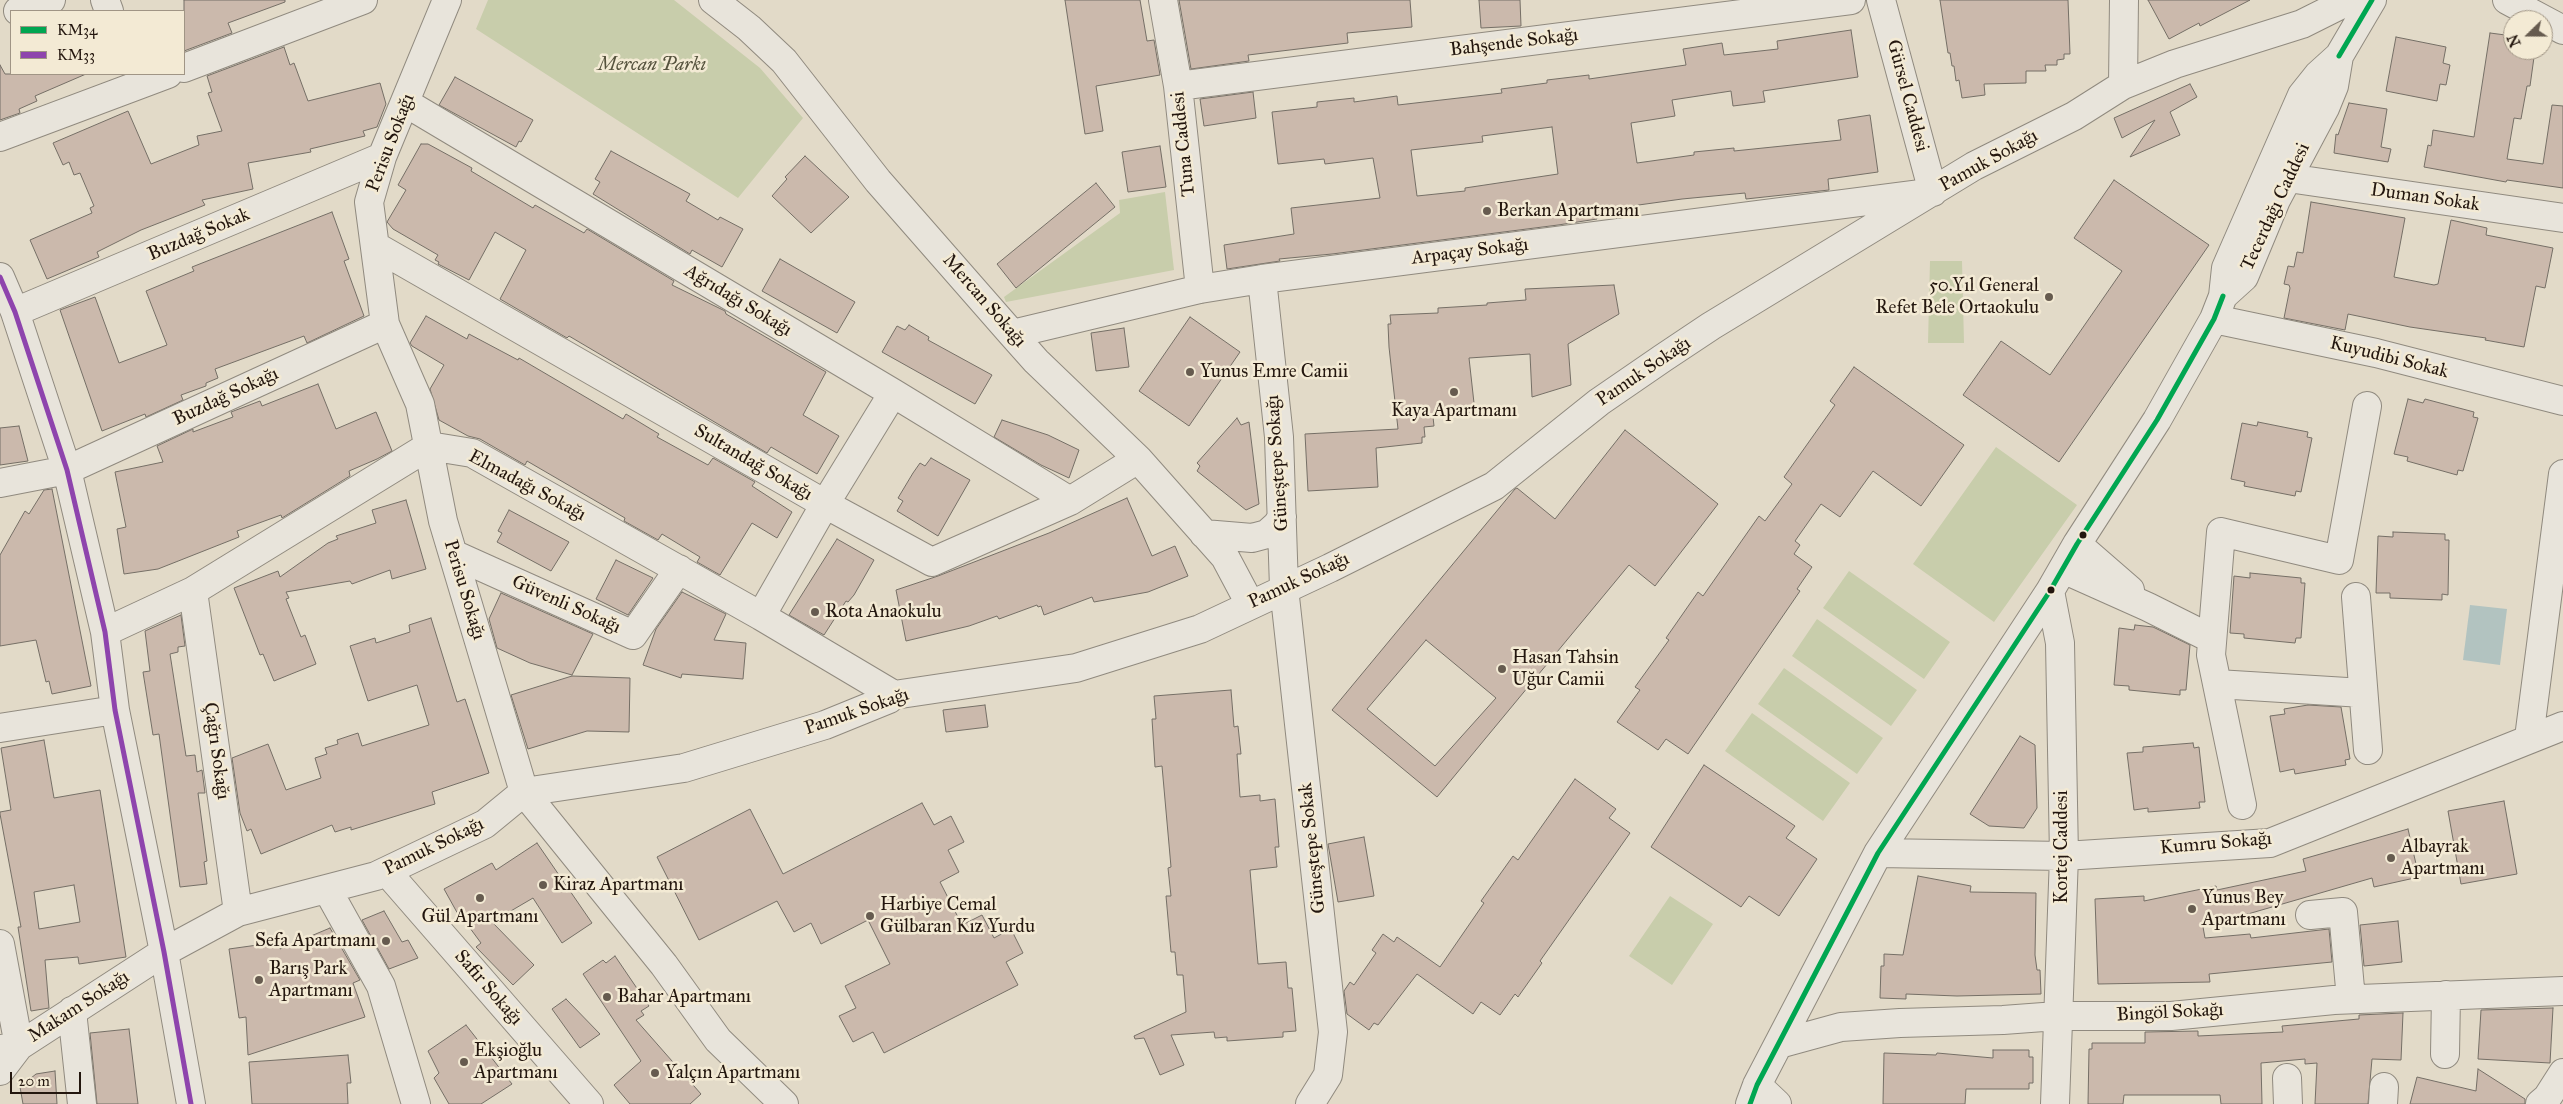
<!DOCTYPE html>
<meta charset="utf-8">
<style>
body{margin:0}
#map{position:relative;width:2563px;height:1104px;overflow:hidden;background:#e2dac8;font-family:"IM FELL Great Primer",serif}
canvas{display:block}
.legend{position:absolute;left:10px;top:10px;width:175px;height:65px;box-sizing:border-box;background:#f3ead4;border:1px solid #a09585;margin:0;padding:6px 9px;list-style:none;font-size:15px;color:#23160e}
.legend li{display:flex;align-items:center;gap:10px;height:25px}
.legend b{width:25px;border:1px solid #a09585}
.north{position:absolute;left:2503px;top:10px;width:50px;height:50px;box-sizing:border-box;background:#f3ead4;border:1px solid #a09585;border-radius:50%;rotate:248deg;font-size:14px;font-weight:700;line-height:20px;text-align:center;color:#23160e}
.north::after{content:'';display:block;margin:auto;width:18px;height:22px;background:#665b4f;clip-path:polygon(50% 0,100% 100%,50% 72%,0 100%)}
.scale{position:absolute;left:10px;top:1072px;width:71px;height:22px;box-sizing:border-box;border:2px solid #23160e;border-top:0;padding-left:6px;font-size:15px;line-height:18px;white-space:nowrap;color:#23160e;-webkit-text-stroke:4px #f3ead4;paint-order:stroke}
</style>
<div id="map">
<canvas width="2563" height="1104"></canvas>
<ul class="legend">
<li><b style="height:6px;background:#00a651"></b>KM34</li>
<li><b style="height:6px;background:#8e44ad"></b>KM33</li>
</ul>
<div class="north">N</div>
<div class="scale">20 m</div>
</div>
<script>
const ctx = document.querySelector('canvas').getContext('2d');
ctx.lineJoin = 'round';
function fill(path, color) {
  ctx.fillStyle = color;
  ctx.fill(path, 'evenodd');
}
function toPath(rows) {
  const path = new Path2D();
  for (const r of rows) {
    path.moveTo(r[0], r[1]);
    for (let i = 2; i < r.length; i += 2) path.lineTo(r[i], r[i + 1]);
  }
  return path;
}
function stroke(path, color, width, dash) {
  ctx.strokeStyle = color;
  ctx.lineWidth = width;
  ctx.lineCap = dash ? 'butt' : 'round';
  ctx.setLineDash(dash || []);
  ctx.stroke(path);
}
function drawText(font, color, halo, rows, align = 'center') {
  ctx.font = font + ' "IM FELL Great Primer",serif';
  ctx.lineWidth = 5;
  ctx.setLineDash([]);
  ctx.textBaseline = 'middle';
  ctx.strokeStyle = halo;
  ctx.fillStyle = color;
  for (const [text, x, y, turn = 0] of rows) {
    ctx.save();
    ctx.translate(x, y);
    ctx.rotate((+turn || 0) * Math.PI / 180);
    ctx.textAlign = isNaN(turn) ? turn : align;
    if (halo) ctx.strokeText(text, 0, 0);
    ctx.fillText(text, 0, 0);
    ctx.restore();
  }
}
const green = toPath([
 [488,0,674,0,760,68,803,118,738,198,476,29],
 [1165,192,1174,270,1006,302,1004,297,1120,213,1119,200],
 [1930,261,1962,261,1964,343,1928,343],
 [1996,447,2077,505,1994,622,1913,564],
 [1849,571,1950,642,1924,679,1823,608],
 [1817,619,1917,690,1891,726,1792,656],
 [1784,668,1883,738,1857,774,1758,704],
 [1752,713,1850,783,1823,821,1725,751],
 [1670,896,1713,924,1672,985,1629,956]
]);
const water = toPath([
 [2470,605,2507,609,2500,665,2463,660]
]);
const building = toPath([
 [184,0,285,0,285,2,228,23,232,33,184,51,184,0],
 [1065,0,1140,0,1147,41,1154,40,1160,75,1096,86,1103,131,1085,134,1065,0],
 [1179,0,1410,0,1412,27,1347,33,1348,43,1248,55,1249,61,1191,69,1179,0],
 [1479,0,1520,0,1521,26,1481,28,1479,0],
 [1940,0,2068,0,2070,54,2064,54,2064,59,2057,60,2057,65,2045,65,2046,71,2026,71,2026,83,1984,84,1985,95,1962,98,1959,80,1956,81,1954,66,1952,66,1950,53,1948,53,1940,0],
 [2148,0,2250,0,2200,26,2199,23,2169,39,2148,0],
 [1851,30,1858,77,1763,91,1765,102,1733,106,1731,91,1672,100,1675,116,1631,123,1637,163,1694,155,1694,152,1734,148,1734,151,1841,140,1838,120,1870,115,1878,172,1828,179,1829,190,1746,199,1745,193,1682,199,1595,211,1597,219,1558,225,1332,254,1279,259,1280,261,1227,269,1224,245,1294,234,1291,208,1380,198,1373,158,1325,164,1324,159,1278,164,1272,112,1317,107,1317,102,1354,98,1354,102,1397,96,1398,105,1502,93,1501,89,1547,83,1547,80,1589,75,1589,79,1686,65,1683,49,1722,43,1724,55,1778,49,1777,41,1851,30],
 [1552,127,1558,174,1465,188,1465,191,1417,196,1411,150,1483,142,1482,136,1552,127],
 [2490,33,2513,36,2513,50,2535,50,2530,86,2527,86,2521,119,2514,118,2507,159,2543,164,2552,105,2563,106,2563,188,2507,180,2506,182,2424,167,2428,145,2431,146,2433,130,2474,137,2490,33],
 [2396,37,2446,47,2443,63,2450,65,2446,85,2440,84,2437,101,2386,91,2396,37],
 [284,47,290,65,294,63,308,101,380,83,386,104,377,127,363,131,365,136,310,149,311,152,248,163,253,189,202,200,205,205,141,230,97,252,99,257,47,279,30,240,92,213,90,208,94,206,80,173,74,175,69,162,63,165,53,143,128,111,151,164,199,145,197,136,222,131,208,93,212,92,207,76,284,47],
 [0,65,5,74,86,74,35,96,37,101,19,109,20,113,0,120,0,65],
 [455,77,533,120,521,142,519,141,516,147,439,105,455,77],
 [2190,84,2197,97,2170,112,2180,135,2130,157,2155,120,2122,138,2114,118,2190,84],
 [1253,92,1256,118,1204,126,1200,99,1253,92],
 [2349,103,2387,109,2381,147,2391,149,2388,162,2334,153,2336,134,2338,135,2349,103],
 [421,144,428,144,472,168,471,171,533,208,535,205,584,233,587,229,674,281,672,285,725,311,726,314,826,372,803,415,839,436,817,474,771,447,767,453,569,336,567,338,500,299,526,250,495,232,469,280,438,264,439,262,435,260,438,255,393,229,387,222,406,190,398,185,421,144],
 [1160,146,1166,187,1128,192,1122,152,1160,146],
 [611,151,690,194,686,201,718,220,720,217,743,229,722,267,692,250,690,254,593,194,600,182,595,179,611,151],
 [805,156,849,197,811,233,772,196,787,179,785,177,805,156],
 [2114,180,2209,245,2059,462,1963,395,2001,341,2050,375,2122,271,2074,238,2114,180],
 [1096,183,1115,207,1016,288,997,264,1096,183],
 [2311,202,2405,218,2394,277,2434,285,2438,284,2451,220,2487,228,2486,235,2553,248,2545,288,2536,286,2524,347,2485,340,2486,338,2410,327,2348,314,2345,330,2284,318,2290,288,2289,285,2284,284,2288,266,2294,267,2297,252,2303,253,2311,202],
 [332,212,349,259,344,261,364,316,307,343,304,336,215,369,218,378,206,383,206,386,181,395,183,400,146,417,145,414,102,431,60,310,95,297,119,363,167,345,146,291,194,271,192,267,332,212],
 [780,259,855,302,837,333,762,291,780,259],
 [1614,285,1619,314,1568,344,1571,385,1532,397,1530,354,1469,358,1475,412,1433,417,1434,426,1424,427,1425,437,1422,437,1422,443,1376,448,1378,487,1308,491,1305,434,1398,429,1389,347,1388,324,1391,324,1390,315,1438,313,1438,308,1487,305,1487,303,1526,300,1525,289,1614,285],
 [426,316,467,339,469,334,518,360,519,358,623,419,626,414,659,434,657,437,708,465,713,458,755,482,752,486,792,512,777,538,752,523,720,575,697,562,700,557,662,534,658,540,624,521,625,518,527,461,525,465,480,439,468,436,439,420,430,389,444,365,412,346,410,343,426,316],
 [1190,317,1240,352,1189,426,1139,391,1190,317],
 [909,325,929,337,928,340,992,375,975,404,882,352,897,326,905,330,909,325],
 [1124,328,1129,367,1096,371,1091,333,1124,328],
 [1854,367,1964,445,1921,506,1873,471,1840,517,1821,504,1795,541,1800,545,1794,554,1812,567,1797,589,1800,591,1688,754,1666,739,1658,750,1617,722,1640,690,1635,687,1669,640,1666,638,1698,592,1703,596,1759,516,1765,521,1792,484,1784,477,1835,405,1830,401,1854,367],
 [318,384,336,429,376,412,392,451,377,459,349,471,350,476,282,518,281,515,237,531,239,537,158,569,124,574,117,529,126,527,115,472,163,462,157,446,193,429,193,432,233,417,231,412,260,401,262,406,318,384],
 [2408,399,2423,403,2425,399,2474,412,2473,417,2478,418,2463,471,2458,470,2457,475,2407,461,2408,457,2394,454,2408,399],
 [1237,418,1241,425,1249,422,1259,504,1246,510,1197,471,1200,466,1197,463,1237,418],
 [1002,420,1048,435,1079,450,1069,478,1041,465,994,437,1002,420],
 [2258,422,2308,432,2307,437,2312,438,2301,492,2296,491,2295,496,2244,486,2245,482,2231,479,2242,423,2257,426,2258,422],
 [19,426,28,461,0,465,0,428,19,426],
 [1625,430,1718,504,1655,586,1629,565,1437,797,1332,710,1515,489,1517,488,1555,519,1625,430],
 [1426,640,1496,698,1435,766,1367,709,1426,640],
 [931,458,970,480,938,536,897,511,903,501,898,498,913,473,920,463,925,466,931,458],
 [52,489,91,686,52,694,49,681,46,682,36,640,0,646,0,555,25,511,29,514,44,490,52,489],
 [1127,498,1152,556,1175,546,1188,576,1148,592,1094,602,1092,597,1044,615,1041,606,1038,607,1037,605,999,619,997,616,969,626,906,641,896,590,938,576,1049,533,1127,498],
 [406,500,426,569,392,579,390,570,352,584,350,581,286,592,289,598,286,599,301,637,305,635,316,664,274,681,263,654,260,655,234,588,278,571,280,577,328,543,338,539,336,536,376,523,372,510,406,500],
 [509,510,569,542,551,571,497,542,502,533,498,531,509,510],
 [2393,532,2445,534,2445,540,2449,540,2448,595,2442,594,2442,600,2390,598,2390,593,2376,593,2378,536,2393,537,2393,532],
 [837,539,874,560,854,595,848,602,846,601,824,635,789,615,837,539],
 [616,560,653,578,628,615,596,599,616,560],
 [2250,573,2301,578,2301,583,2305,583,2301,638,2296,638,2295,643,2244,638,2244,634,2230,633,2234,576,2250,578,2250,573],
 [682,592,726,614,714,640,746,643,743,679,682,674,681,678,643,665,656,629,682,592],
 [501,593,593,634,572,675,530,663,497,648,489,619,501,593],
 [181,615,185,646,178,647,178,652,170,654,186,756,195,755,197,772,202,770,205,793,198,793,207,861,204,862,207,884,180,887,159,734,153,735,143,672,150,671,145,631,181,615],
 [431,618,457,702,465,699,489,773,432,792,435,804,351,830,351,827,335,832,332,825,261,854,251,829,247,831,240,813,232,758,268,744,286,790,321,778,315,758,327,754,325,748,338,744,337,740,358,733,362,746,429,725,417,685,368,701,350,646,375,638,376,643,410,632,409,625,431,618],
 [2135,625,2153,627,2190,645,2186,690,2180,690,2180,695,2129,690,2129,686,2114,685,2119,628,2134,630,2135,625],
 [572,676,630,678,629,732,587,731,528,749,511,695,572,676],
 [1231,690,1234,727,1238,726,1241,754,1237,754,1240,797,1260,795,1260,801,1275,799,1279,847,1275,847,1277,867,1250,870,1258,964,1286,962,1288,988,1292,988,1296,1031,1283,1032,1283,1037,1227,1041,1227,1037,1215,1038,1214,1032,1171,1035,1184,1065,1160,1075,1144,1038,1135,1039,1134,1036,1186,1012,1183,975,1177,975,1175,952,1171,952,1166,896,1171,896,1168,868,1171,867,1162,766,1155,767,1152,719,1156,719,1154,696,1231,690],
 [985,705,988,727,946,732,943,710,985,705],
 [2308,705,2341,707,2350,759,2345,760,2346,765,2295,774,2294,769,2280,772,2270,716,2285,714,2284,709,2308,705],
 [2020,736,2035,745,2037,808,2024,828,1989,826,1970,814,2020,736],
 [44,740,54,798,100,790,126,957,79,964,78,957,45,960,49,1008,31,1011,18,927,21,927,0,814,0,812,11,810,1,748,44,740],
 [74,885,80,922,39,929,34,892,74,885],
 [2193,743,2194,748,2199,747,2205,802,2199,802,2200,808,2148,812,2148,808,2134,810,2127,753,2143,752,2143,747,2193,743],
 [1704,765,1795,826,1786,838,1817,859,1779,916,1749,896,1741,907,1651,847,1704,765],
 [1575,779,1616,809,1609,818,1630,833,1540,961,1542,963,1518,997,1515,994,1500,1015,1481,1002,1473,1014,1417,974,1378,1025,1374,1023,1369,1030,1347,1014,1344,991,1350,982,1354,985,1376,953,1372,950,1383,934,1394,942,1397,937,1440,967,1484,903,1481,901,1513,856,1518,860,1575,779],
 [2504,801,2517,874,2461,884,2448,811,2504,801],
 [922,803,934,825,951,816,964,842,948,850,959,872,940,882,962,925,982,915,994,938,1011,929,1023,953,1006,962,1018,985,884,1053,873,1032,853,1042,839,1016,856,1008,845,986,890,964,868,920,821,944,811,923,794,932,777,901,699,940,657,857,750,809,783,874,922,803],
 [2408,829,2419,877,2374,887,2372,878,2203,927,2205,938,2250,934,2251,938,2329,929,2332,962,2209,974,2210,982,2098,984,2095,899,2144,896,2144,901,2216,886,2217,890,2306,871,2303,859,2408,829],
 [1364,837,1374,896,1338,902,1328,844,1364,837],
 [537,843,592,923,562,943,533,898,492,922,534,965,513,985,476,947,481,943,461,916,459,916,444,889,492,863,496,870,537,843],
 [1918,876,1971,886,1970,892,2036,893,2035,955,2037,970,2040,970,2041,994,1957,996,1906,994,1906,999,1880,998,1881,966,1884,966,1884,954,1903,955,1918,876],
 [384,911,402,942,408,940,418,958,389,969,362,920,384,911],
 [2398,921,2402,962,2364,966,2360,925,2398,921],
 [330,928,360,980,353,983,365,1017,248,1055,246,1017,239,1018,229,949,279,942,280,949,330,928],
 [615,956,649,1006,641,1011,644,1015,636,1020,701,1094,690,1104,630,1104,614,1085,641,1061,583,974,603,960,606,963,615,956],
 [566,999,600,1034,580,1048,552,1009,566,999],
 [2553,1008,2550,1063,2478,1059,2481,1010,2553,1008],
 [2403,1013,2401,1060,2372,1059,2368,1104,2315,1104,2317,1063,2305,1064,2305,1059,2261,1063,2262,1104,2221,1104,2220,1095,2124,1095,2123,1104,2088,1104,2089,1049,2092,1049,2092,1043,2145,1043,2145,1032,2198,1031,2198,1036,2283,1032,2282,1026,2359,1019,2359,1015,2403,1013],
 [466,1025,512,1084,481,1104,449,1104,434,1078,439,1073,428,1051,466,1025],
 [129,1029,138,1104,97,1104,90,1033,129,1029],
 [1993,1050,2029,1050,2029,1057,2033,1057,2033,1083,2029,1083,2029,1089,1966,1089,1965,1104,1883,1104,1884,1053,1936,1055,1937,1053,1993,1058,1993,1050],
 [348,1055,351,1083,347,1083,348,1104,252,1104,249,1062,348,1055],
 [2478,1069,2525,1099,2525,1104,2410,1104,2417,1077,2476,1091,2478,1069],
 [55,1071,57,1104,23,1104,20,1087,36,1074,55,1071]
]);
const minor = toPath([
 [105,0,109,11],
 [447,0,382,157,369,202,385,324,420,404,443,521,524,792,664,965,718,1040,784,1104],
 [713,0,749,28,784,61,878,181,1012,334,1036,361,1138,459,1225,557,1250,604],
 [1163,0,1178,86,1200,289],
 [1881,0,1933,192],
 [2507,0,2563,30],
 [18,11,51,0],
 [184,68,363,0],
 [2123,85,2124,0],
 [1178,86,1851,0],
 [406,103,893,393,1070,501],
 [0,137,168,74],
 [2288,178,2563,218],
 [375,246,825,504,932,562,1070,501,1138,459],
 [0,277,15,312,67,470,105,632,115,710,164,952,191,1104],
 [1262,279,1279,437,1284,588,1333,1032,1328,1075,1310,1104],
 [2223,296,2244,277,2276,200,2325,108,2334,86,2339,56,2372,0],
 [15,312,382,157],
 [2214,319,2376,353,2563,401],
 [1012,334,1200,289,1262,279,1921,194],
 [0,483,67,470,385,324],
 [1204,534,1252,538,1267,534,1277,525,1282,517],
 [2077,544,2130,590],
 [453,554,633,635,679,569],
 [2063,569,2148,607,2212,639],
 [193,591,238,912],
 [2050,591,2060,643,2064,856,2055,1104],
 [2356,597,2368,750],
 [761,616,825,504,893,393],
 [105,632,193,591,429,446,472,453,761,616,894,695],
 [2217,684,2363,693],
 [0,728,115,710],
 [2529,738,2563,474],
 [2242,805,2211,655,2221,532,2339,560,2367,406],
 [1878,853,2064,856,2270,843,2563,726],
 [387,872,589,1104],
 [327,889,381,986,416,1104],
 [2310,915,2343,912,2351,999],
 [0,944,19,1046,1,1049],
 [72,1011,82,1104],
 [1779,1044,1841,1027,1900,1023,2003,1020,2057,1016,2171,1016,2334,1000,2563,991],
 [2445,1054,2446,995],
 [0,1071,19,1046,164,952,238,912,376,876,485,824,524,792,684,768,825,725,889,699,894,695,1076,668,1200,629,1330,568,1494,486,1599,402,1663,358,1711,326,1974,166,2074,116,2123,85,2175,64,2302,24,2350,0],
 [2287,1078,2288,1104],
 [1757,1085,1777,1104],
 [1750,1104,1757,1085,1878,853,2050,591,2077,544,2157,420,2214,319,2223,296,2226,268,2302,95,2318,75,2339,56],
 [2383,1104,2384,1087],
 [2540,1104,2547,1098,2563,1073]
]);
const bus1 = toPath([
 [2339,56,2372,0],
 [1750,1104,1757,1085,1878,853,2050,591,2077,544,2157,420,2214,319,2223,296]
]);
const bus2 = toPath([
 [0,277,15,312,67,470,105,632,115,710,164,952,191,1104]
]);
const markers = [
 [1487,211,5,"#665b4f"],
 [2049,297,5,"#665b4f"],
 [1190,372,5,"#665b4f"],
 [1454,392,5,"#665b4f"],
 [2083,535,4.5,"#23160e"],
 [2051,590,4.5,"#23160e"],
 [815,612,5,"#665b4f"],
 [1502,669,5,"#665b4f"],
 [2391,858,5,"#665b4f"],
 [543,885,5,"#665b4f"],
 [480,898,5,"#665b4f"],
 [2192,909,5,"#665b4f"],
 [870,916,5,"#665b4f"],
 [386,941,5,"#665b4f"],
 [259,980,5,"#665b4f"],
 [607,997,5,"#665b4f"],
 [464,1062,5,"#665b4f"],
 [655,1073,5,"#665b4f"]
];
const streetNames = [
 ["Bahşende Sokağı",1514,43,-7],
 ["Gürsel Caddesi",1907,96,75],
 ["Perisu Sokağı",391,143,-69],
 ["Tuna Caddesi",1184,144,-96],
 ["Pamuk Sokağı",1989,161,-29],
 ["Duman Sokak",2425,198,8],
 ["Tecerdağı Caddesi",2276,207,-65],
 ["Buzdağ Sokak",199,235,-23],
 ["Arpaçay Sokağı",1470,252,-7],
 ["Ağrıdağı Sokağı",738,301,31],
 ["Mercan Sokağı",984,301,49],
 ["Kuyudibi Sokak",2389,358,14],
 ["Pamuk Sokağı",1644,372,-34],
 ["Buzdağ Sokağı",226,397,-25],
 ["Sultandağ Sokağı",753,463,30],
 ["Güneştepe Sokağı",1278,463,-94],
 ["Elmadağı Sokağı",527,486,28],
 ["Pamuk Sokağı",1299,581,-25],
 ["Perisu Sokağı",464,590,73],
 ["Güvenli Sokağı",566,605,24],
 ["Pamuk Sokağı",857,712,-19],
 ["Çağrı Sokağı",216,751,82],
 ["Kumru Sokağı",2216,844,-5],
 ["Pamuk Sokağı",434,847,-26],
 ["Kortej Caddesi",2062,847,-90],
 ["Güneştepe Sokak",1313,848,-96],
 ["Safir Sokağı",488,988,49],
 ["Makam Sokağı",79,1007,-33],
 ["Bingöl Sokağı",2170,1013,-3]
];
const parkNames = [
 ["Mercan Parkı",652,65]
];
const poiNames = [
 ["Berkan Apartmanı",1497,211],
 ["50.Yıl General",2039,286,"right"],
 ["Refet Bele Ortaokulu",2039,308,"right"],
 ["Yunus Emre Camii",1200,372],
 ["Kaya Apartmanı",1454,411,"center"],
 ["Rota Anaokulu",825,612],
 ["Hasan Tahsin",1512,658],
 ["Uğur Camii",1512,680],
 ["Albayrak",2401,847],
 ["Apartmanı",2401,869],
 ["Kiraz Apartmanı",553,885],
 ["Yunus Bey",2202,898],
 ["Apartmanı",2202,920],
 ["Harbiye Cemal",880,905],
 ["Gülbaran Kız Yurdu",880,927],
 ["Gül Apartmanı",480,917,"center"],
 ["Sefa Apartmanı",376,941,"right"],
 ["Barış Park",269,969],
 ["Apartmanı",269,991],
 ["Bahar Apartmanı",617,997],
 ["Ekşioğlu",474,1051],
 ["Apartmanı",474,1073],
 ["Yalçın Apartmanı",665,1073]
];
fill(green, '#c8cdab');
fill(water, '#b2c3c0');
fill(building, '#cbb9ac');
stroke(building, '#756f66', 1);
stroke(minor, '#908a7f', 30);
stroke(minor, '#e8e4db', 28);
stroke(bus1, '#00a651', 5);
stroke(bus2, '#8e44ad', 5);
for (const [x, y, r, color] of markers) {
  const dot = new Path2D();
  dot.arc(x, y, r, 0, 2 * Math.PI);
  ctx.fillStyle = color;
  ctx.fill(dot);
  stroke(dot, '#f3ead4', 2);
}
drawText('19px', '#23160e', '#f3ead4', streetNames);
drawText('italic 19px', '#55523d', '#f3ead4', parkNames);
drawText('19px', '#23160e', '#f3ead4', poiNames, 'left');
</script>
